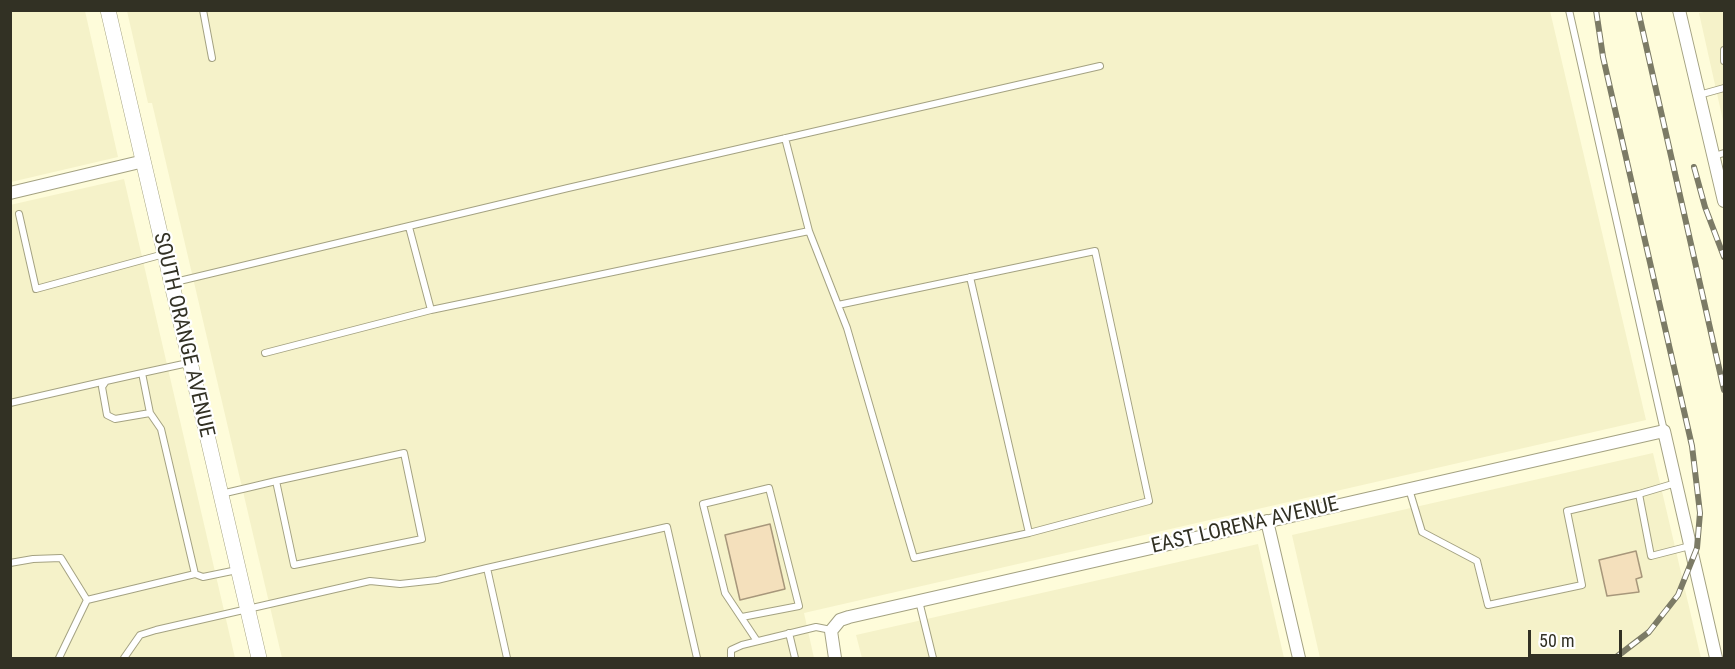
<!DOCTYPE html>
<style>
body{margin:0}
#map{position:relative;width:1735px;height:669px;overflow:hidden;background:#fefcda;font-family:"Roboto Condensed",sans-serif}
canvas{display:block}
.frame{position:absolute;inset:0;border:12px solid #323124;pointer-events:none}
.scale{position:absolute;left:1528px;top:630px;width:94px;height:27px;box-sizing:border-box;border:3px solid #323124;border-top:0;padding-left:8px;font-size:18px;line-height:21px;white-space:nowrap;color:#323124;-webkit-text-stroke:4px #fff;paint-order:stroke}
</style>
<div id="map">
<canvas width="1735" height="669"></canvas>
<div class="frame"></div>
<div class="scale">50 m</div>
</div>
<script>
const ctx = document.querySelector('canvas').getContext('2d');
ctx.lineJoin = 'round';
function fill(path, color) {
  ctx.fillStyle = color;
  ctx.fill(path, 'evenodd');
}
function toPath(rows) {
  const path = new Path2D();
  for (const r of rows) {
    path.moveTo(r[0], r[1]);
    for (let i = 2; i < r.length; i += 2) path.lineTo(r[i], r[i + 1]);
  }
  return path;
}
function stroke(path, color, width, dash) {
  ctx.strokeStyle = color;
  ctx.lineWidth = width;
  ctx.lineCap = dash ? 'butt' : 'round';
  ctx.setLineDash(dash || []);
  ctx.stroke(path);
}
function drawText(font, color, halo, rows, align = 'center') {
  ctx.font = font + ' "Roboto Condensed",sans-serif';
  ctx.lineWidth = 4.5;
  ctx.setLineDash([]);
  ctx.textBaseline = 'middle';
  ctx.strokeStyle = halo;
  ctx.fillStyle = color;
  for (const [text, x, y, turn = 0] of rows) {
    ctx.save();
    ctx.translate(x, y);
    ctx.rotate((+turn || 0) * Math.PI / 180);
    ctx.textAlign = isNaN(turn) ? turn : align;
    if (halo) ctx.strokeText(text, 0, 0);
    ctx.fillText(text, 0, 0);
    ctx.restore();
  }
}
const built = toPath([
 [10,11,85,11,118,157,11,182],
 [127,11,1550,11,1646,420,804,613,814,658,282,658,152,103,148,103],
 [1708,11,1724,11,1724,125,1699,13],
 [124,179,235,658,11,658,10,205],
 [1653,453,1701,658,1320,658,1292,535],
 [1258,544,1284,658,862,658,856,635]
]);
const building = toPath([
 [770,524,785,589,740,600,725,535,770,524],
 [1636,551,1642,577,1636,579,1639,592,1607,596,1599,560,1636,551]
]);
const service = toPath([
 [203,10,212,58],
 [1569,10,1664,431],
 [1724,50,1724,61],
 [1699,95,1724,88],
 [1714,156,1724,153],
 [19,214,36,289,164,254],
 [409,227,431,310,809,231,785,138],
 [809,231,847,328,914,558,1029,533,1149,501,1095,251,838,305],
 [970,277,1029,533],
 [171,283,568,188,1100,66],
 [265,353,431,310],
 [142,373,150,413,115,419,107,415,102,387,106,381,142,373,188,363],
 [10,403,106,381],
 [150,413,161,429,195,574,203,577,237,570],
 [1409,489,1422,532,1477,561,1488,605,1582,585,1567,511,1639,494,1651,556,1690,546],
 [221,494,251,487,276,481,404,453,422,539,294,565,276,481],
 [1639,494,1676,483],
 [10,563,33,559,61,558,87,600],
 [487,568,667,527,697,658],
 [919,601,933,658],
 [742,617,799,606,769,488,703,504,725,593,757,641],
 [789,633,795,658],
 [59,658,87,600,195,574],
 [124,658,140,635,156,630,370,581,400,584,437,580,487,568,507,658],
 [731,658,731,650,742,645,816,627,831,630]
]);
const minor = toPath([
 [1679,10,1724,201],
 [10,193,144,161],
 [1267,521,1299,658],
 [835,658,831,631,840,620,849,617,1664,431,1716,658]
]);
const tertiary = toPath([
 [108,10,259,658]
]);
const rail = toPath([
 [1596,10,1603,57,1692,446,1700,513,1697,548,1678,595,1649,632,1615,658],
 [1638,10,1724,390],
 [1694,167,1705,207,1724,257]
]);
const streetNames = [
 ["SOUTH ORANGE AVENUE",183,335,77],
 ["EAST LORENA AVENUE",1245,526,-13]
];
fill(built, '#f5f2c9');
fill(building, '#f4e0bc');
stroke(building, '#a7977b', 1.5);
stroke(service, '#a4a282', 8);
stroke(minor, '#a4a282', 14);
stroke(tertiary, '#a4a282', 16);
stroke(service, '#fff', 6);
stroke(minor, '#fff', 12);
stroke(tertiary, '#fff', 15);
stroke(rail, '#7c7b66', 6);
stroke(rail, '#fff', 4, [11]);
drawText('21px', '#323124', '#fff', streetNames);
</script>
